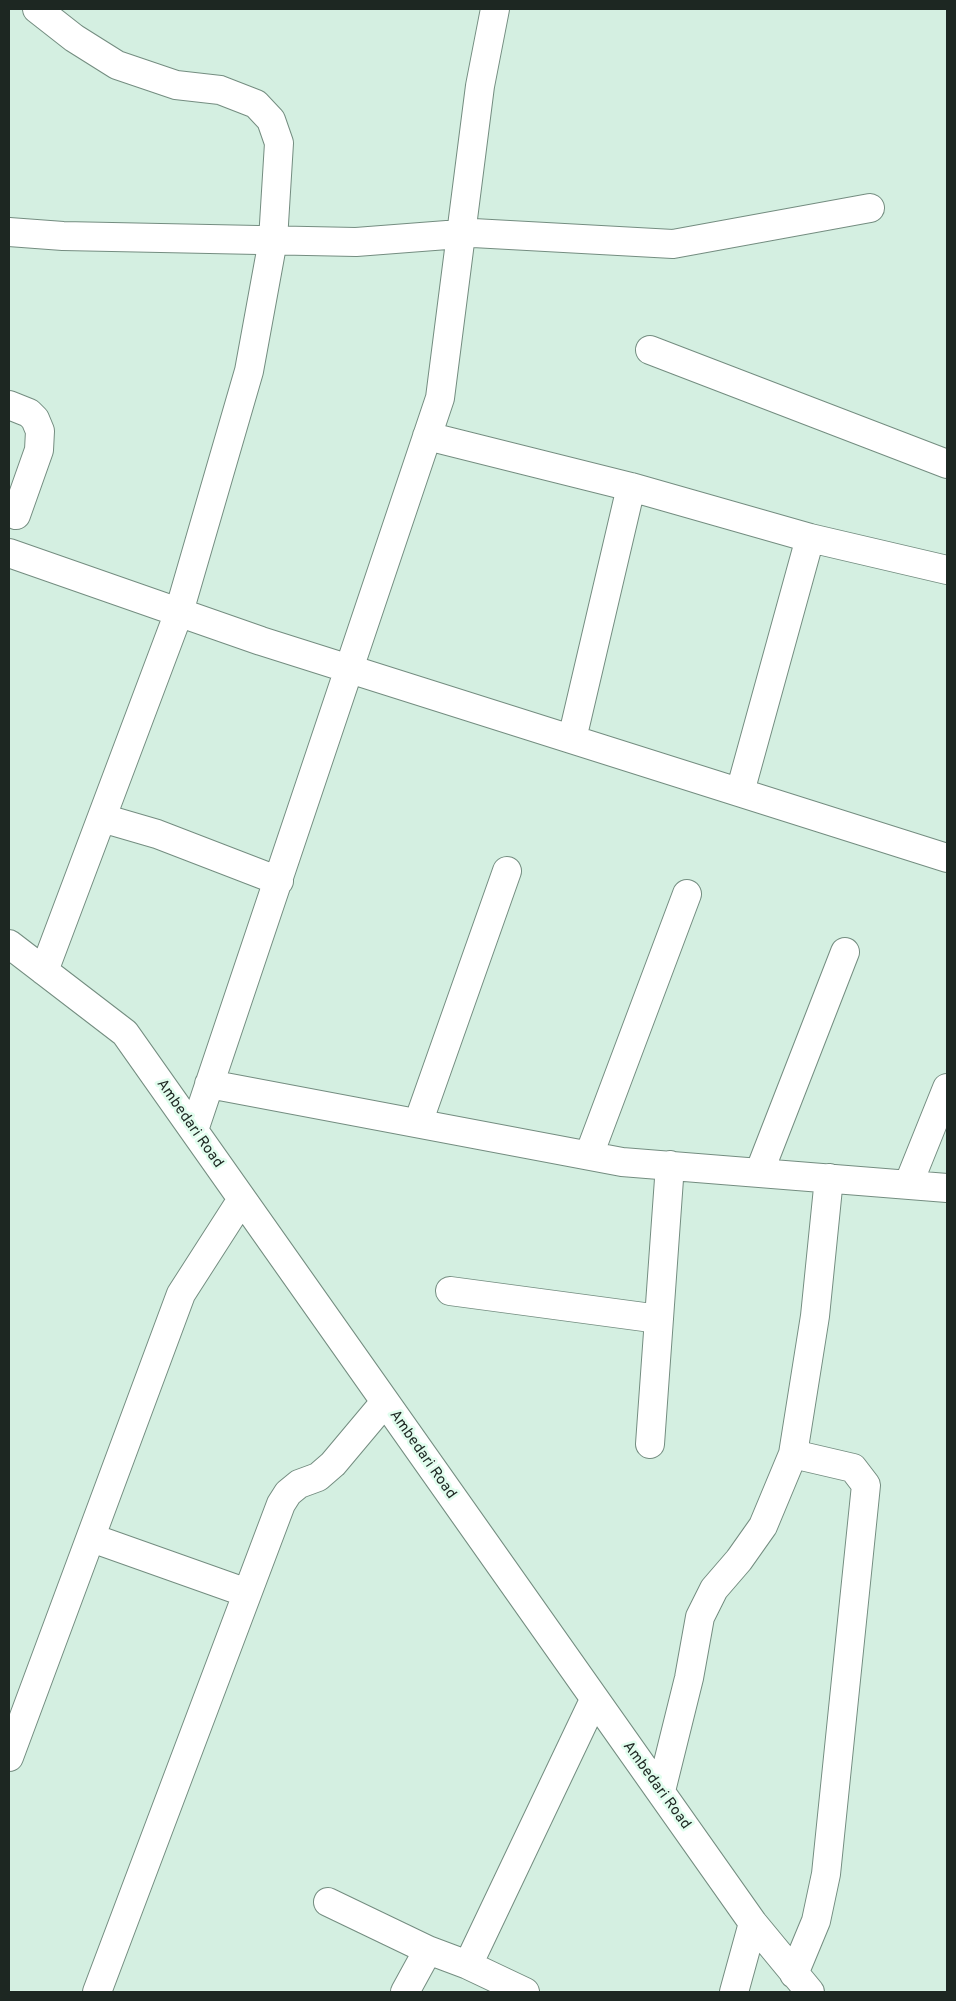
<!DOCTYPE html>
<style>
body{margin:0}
#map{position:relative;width:956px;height:2001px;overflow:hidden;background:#d4efe1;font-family:Overpass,sans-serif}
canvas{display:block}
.frame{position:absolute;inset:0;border:10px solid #1d2722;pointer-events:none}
</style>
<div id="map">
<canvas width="956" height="2001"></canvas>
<div class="frame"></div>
</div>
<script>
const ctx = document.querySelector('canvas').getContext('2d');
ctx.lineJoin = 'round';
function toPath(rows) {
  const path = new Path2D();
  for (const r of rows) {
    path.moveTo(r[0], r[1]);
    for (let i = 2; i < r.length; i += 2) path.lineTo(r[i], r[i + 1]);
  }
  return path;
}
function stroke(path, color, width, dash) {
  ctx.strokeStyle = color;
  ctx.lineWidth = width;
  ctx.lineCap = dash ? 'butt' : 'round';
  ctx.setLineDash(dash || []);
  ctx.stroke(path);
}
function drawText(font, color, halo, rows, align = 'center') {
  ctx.font = font + ' Overpass,sans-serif';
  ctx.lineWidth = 5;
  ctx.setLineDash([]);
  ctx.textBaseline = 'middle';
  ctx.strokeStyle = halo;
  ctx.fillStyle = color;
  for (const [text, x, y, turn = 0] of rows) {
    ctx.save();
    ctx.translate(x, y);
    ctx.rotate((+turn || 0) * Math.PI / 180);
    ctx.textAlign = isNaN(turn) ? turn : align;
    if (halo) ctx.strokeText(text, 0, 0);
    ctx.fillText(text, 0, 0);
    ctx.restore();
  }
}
const minor = toPath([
 [37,9,74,38,117,65,176,85,220,90,256,104,271,120,279,143,273,240,249,371,179,612,44,971],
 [9,232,63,236,356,242,473,233,673,244,870,208],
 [650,350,947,464],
 [9,405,29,413,35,419,40,431,39,450,16,515],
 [427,436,631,487,810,538,947,570],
 [9,553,261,641,947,858],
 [572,739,631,487],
 [740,792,810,538],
 [102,818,157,834,279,881],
 [9,944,125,1033,753,1923,810,1992],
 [209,1084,622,1162,947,1188],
 [418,1123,507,871],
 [194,1130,440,398,480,86,495,9],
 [589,1155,687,894],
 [759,1173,845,952],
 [908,1185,947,1088],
 [450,1291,659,1319],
 [650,1444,670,1165],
 [793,1454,853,1468,866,1485,826,1874,816,1921,794,1974],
 [92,1538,247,1593],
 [9,1757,181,1294,242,1199],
 [661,1791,689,1678,700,1617,714,1589,739,1560,763,1526,793,1454,815,1316,829,1178],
 [328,1902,428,1950,468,1965,525,1992],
 [468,1965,594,1700],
 [97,1992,281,1504,288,1493,299,1484,318,1477,333,1464,385,1402],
 [405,1992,428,1950],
 [734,1992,753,1923]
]);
const streetNames = [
 ["Ambedari Road",189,1124,55],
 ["Ambedari Road",422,1455,55],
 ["Ambedari Road",656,1786,54]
];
stroke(minor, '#748d80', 30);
stroke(minor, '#fff', 28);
drawText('15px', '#1d2722', '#e1fdee', streetNames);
</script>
